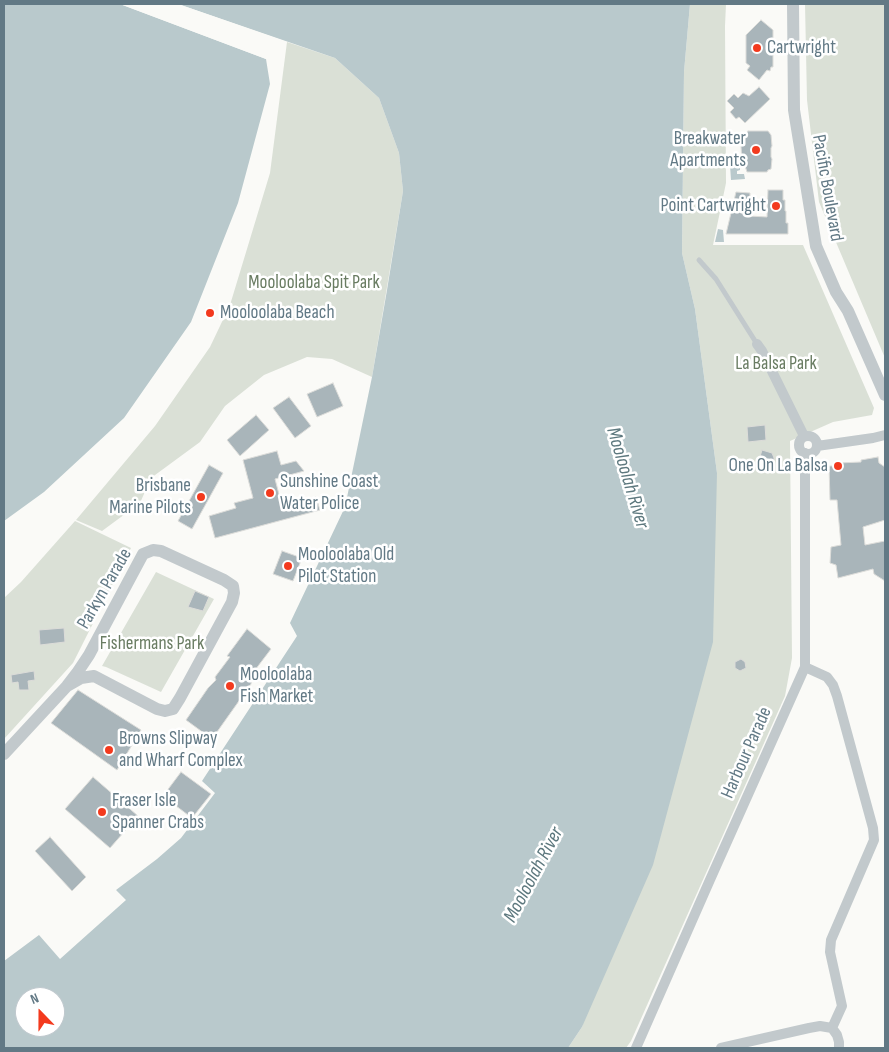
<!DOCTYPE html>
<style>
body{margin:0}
#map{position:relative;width:889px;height:1052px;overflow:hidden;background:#fafaf7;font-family:"Sofia Sans Condensed",sans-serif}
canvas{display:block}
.frame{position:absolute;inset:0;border:5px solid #627985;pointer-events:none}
.north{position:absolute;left:15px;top:987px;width:50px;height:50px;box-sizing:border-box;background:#fff;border:1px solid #c0c9ce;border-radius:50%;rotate:338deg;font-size:14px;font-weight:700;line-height:20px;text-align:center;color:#627985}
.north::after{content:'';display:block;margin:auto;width:18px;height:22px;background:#f33a1e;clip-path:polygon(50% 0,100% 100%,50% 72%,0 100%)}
</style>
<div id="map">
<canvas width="889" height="1052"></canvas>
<div class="frame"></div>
<div class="north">N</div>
</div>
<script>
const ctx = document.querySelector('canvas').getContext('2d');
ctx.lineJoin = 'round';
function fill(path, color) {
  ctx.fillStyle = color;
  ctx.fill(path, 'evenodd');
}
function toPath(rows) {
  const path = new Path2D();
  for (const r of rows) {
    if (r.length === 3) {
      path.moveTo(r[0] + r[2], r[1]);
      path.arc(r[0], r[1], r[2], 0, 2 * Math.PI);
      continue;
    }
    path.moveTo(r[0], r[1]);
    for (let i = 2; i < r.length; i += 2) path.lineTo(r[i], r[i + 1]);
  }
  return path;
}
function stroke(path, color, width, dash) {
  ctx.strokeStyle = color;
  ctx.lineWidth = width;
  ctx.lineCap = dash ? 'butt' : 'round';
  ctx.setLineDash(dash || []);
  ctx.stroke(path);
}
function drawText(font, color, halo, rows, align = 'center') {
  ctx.font = font + ' "Sofia Sans Condensed",sans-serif';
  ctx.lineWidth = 5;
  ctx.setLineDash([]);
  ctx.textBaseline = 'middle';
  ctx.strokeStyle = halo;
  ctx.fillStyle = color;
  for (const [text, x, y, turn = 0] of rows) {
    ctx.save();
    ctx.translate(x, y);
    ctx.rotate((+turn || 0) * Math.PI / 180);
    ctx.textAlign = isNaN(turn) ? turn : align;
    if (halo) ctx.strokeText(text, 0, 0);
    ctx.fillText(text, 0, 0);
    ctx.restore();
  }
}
const green = toPath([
 [690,4,726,4,725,26,726,183,713,245,803,245,874,408,872,415,833,422,790,441,792,658,785,696,631,1041,626,1048,568,1048,582,1027,717,473,695,309,682,253,684,72],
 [805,4,885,4,885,358,819,202,807,100],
 [287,42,335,58,379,98,399,153,403,191,372,377,332,359,307,357,264,375,225,406,200,442,151,478,140,503,102,531,76,520,155,426,210,347,230,305,270,173],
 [75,521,131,548,73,663,4,739,4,598,21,582],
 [156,572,214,599,161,692,106,667,102,666]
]);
const water = toPath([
 [4,4,120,4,266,59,270,84,238,203,191,322,124,418,44,492,4,521],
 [178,4,690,4,684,72,682,253,695,309,717,473,713,642,653,865,582,1027,568,1048,4,1048,4,961,39,935,60,959,126,900,116,890,157,859,181,838,215,793,202,781,297,636,290,623,345,507,372,377,387,290,403,191,399,153,379,98,335,58],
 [25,997,55,997,55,1027,25,1027],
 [730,165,740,165,740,170,737,171,737,174,744,174,745,179,731,180],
 [718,229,723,230,724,242,715,242]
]);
const pier = toPath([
 [120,4,127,4,268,57,266,59],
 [175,4,178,4,287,42,284,44,177,6]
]);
const building = toPath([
 [761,20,773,30,773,67,771,67,770,71,767,70,759,80,747,70,750,66,746,63,746,35,761,20],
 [759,87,770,99,745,123,739,117,736,119,730,112,734,108,727,101,734,94,738,98,743,93,749,96,759,87],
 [748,131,768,131,771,135,772,146,771,148,771,157,772,159,771,169,768,170,767,172,747,172,744,163,742,161,741,147,742,139,748,131],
 [768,190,783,190,783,200,785,200,785,211,786,211,786,223,788,223,788,234,726,234,736,192,750,193,749,216,767,217,768,190],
 [333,383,343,406,317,417,307,394,333,383],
 [289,397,311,426,295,438,273,408,289,397],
 [256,415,269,430,240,456,227,440,256,415],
 [765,425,766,440,748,442,747,427,765,425],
 [762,450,772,453,774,458,774,463,768,466,762,465,759,460,762,450],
 [277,451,281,465,296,461,304,471,275,479,281,502,292,499,293,503,316,497,320,510,215,538,209,516,236,508,234,503,253,498,243,460,277,451],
 [878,457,879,463,885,467,885,520,863,527,865,545,885,541,885,581,874,574,873,569,838,578,836,565,830,563,831,547,841,545,837,500,830,500,829,466,838,466,838,463,861,462,861,460,878,457],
 [209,465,223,473,192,529,178,521,209,465],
 [282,551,302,558,293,581,273,574,282,551],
 [195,591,209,597,203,611,188,607,195,591],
 [64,628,65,642,40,645,39,630,64,628],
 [247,629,271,649,252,674,251,684,212,739,186,720,208,688,216,680,215,677,230,657,227,656,247,629],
 [741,659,745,662,746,668,740,671,735,668,735,662,741,659],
 [34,671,35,680,28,681,29,690,19,690,18,682,12,683,11,675,34,671],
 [78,690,141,730,117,770,51,723,78,690],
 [181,772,211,794,192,818,163,796,181,772],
 [93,777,138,816,110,848,65,809,93,777],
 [50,837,86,877,72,891,35,851,50,837]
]);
const service = toPath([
 [699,260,716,279,757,344]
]);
const minor = toPath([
 [757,344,762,351,804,436],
 [808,445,9],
 [817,446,873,438,885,435],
 [805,667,827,677,833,685,837,696,873,828,874,840,831,940,830,952,842,1006,832,1028,837,1035,839,1042,839,1048],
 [636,1048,709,882,805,667,805,453],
 [721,1048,809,1028,820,1026,832,1028]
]);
const tertiary = toPath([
 [793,4,794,110,816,246,836,292,848,311,885,395],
 [4,754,67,686,77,673,89,655,143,554,153,550,161,551,224,580,233,586,234,593,232,602,180,698,173,709,165,711,157,709,94,676,81,678,67,686]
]);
const markers = [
 [757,48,5,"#f33a1e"],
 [756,150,5,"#f33a1e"],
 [776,206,5,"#f33a1e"],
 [210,313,5,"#f33a1e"],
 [838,466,5,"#f33a1e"],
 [270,493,5,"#f33a1e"],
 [201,497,5,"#f33a1e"],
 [288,566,5,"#f33a1e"],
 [230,686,5,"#f33a1e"],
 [109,750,5,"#f33a1e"],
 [102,812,5,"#f33a1e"]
];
const poiNames = [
 ["Cartwright",767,48],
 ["Breakwater",746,139,"right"],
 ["Apartments",746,161,"right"],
 ["Point Cartwright",766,206,"right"],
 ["Mooloolaba Beach",220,313],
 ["One On La Balsa",828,466,"right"],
 ["Sunshine Coast",280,482],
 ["Water Police",280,504],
 ["Brisbane",191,486,"right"],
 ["Marine Pilots",191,508,"right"],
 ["Mooloolaba Old",298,555],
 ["Pilot Station",298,577],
 ["Mooloolaba",240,675],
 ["Fish Market",240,697],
 ["Browns Slipway",119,739],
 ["and Wharf Complex",119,761],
 ["Fraser Isle",112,801],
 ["Spanner Crabs",112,823]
];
const streetNames = [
 ["Pacific Boulevard",827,188,80],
 ["Parkyn Parade",105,589,-60],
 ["Harbour Parade",747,753,-66]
];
const parkNames = [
 ["Mooloolaba Spit Park",314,283],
 ["La Balsa Park",776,364],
 ["Fishermans Park",152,644]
];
const waterNames = [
 ["Mooloolah River",627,478,73],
 ["Mooloolah River",534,875,-62]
];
fill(green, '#dae0d6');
fill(water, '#b9c9cc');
fill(pier, '#fafaf7');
fill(building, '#a9b5ba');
stroke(building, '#dcdcd9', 1);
stroke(service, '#c2c9cc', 5);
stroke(minor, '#c2c9cc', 10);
stroke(tertiary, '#c2c9cc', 12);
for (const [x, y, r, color] of markers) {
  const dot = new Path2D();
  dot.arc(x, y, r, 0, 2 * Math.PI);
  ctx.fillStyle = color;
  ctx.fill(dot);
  stroke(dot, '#fff', 2);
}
drawText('19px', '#627985', '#fff', poiNames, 'left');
drawText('19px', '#627985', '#fff', streetNames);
drawText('19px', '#697c62', '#fff', parkNames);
drawText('italic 20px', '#5d787e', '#fff', waterNames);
</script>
